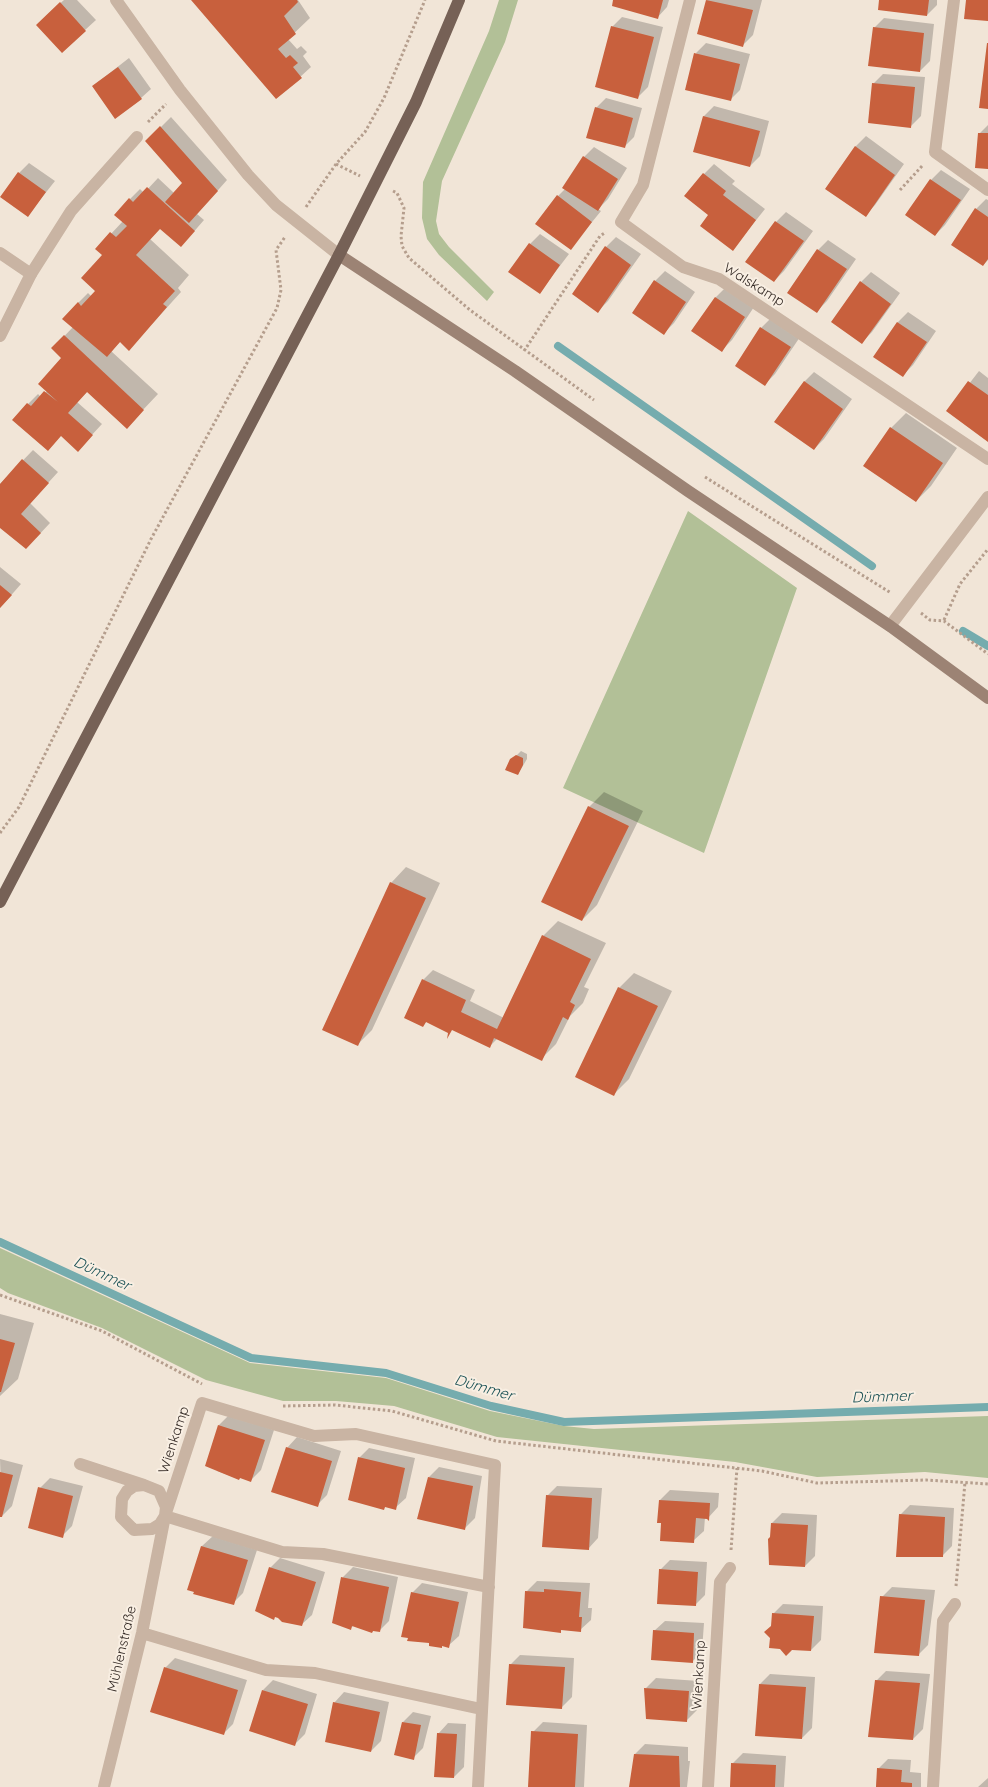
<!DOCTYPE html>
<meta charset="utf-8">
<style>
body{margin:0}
canvas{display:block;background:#f1e5d7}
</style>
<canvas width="988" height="1787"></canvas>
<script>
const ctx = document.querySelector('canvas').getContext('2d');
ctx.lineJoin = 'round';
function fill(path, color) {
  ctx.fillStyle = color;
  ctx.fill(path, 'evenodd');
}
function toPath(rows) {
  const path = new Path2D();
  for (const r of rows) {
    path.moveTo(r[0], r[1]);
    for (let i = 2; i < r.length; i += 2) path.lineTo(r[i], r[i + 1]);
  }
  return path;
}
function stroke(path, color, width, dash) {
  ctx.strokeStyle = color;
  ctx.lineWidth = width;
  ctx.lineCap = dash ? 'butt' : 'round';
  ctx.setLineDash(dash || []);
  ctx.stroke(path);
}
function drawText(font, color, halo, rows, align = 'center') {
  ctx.font = font + ' Quicksand,sans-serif';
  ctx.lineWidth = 4;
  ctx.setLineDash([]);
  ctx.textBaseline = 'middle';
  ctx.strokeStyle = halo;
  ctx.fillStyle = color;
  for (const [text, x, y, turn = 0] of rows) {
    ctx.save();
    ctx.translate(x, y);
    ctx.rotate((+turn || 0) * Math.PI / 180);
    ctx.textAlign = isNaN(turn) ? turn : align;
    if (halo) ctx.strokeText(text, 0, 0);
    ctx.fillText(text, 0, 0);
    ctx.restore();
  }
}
const green = toPath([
 [499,0,518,0,505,42,442,181,436,221,439,234,449,247,494,292,487,301,439,255,427,239,422,218,423,182,489,31],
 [688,511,797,588,704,853,563,788],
 [0,1248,250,1363,386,1378,490,1411,564,1426,594,1429,988,1416,988,1478,925,1472,817,1477,735,1462,497,1437,394,1406,336,1401,283,1401,206,1380,102,1328,8,1293,0,1288]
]);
const shadow = toPath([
 [64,0,77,0,96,20,62,51,47,15],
 [193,0,298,0,310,18,288,39,297,49,301,46,307,52,303,56,311,67,277,98],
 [615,0,669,0,667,7,657,18],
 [707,0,762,0,753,35,743,45,699,34],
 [880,0,937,0,937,5,927,15],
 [622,17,663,27,648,87,638,97,612,27],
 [884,18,934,24,930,61,920,71,874,28],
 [706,43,750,54,740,90,730,100,696,53],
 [129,58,151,89,141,98,93,86],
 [883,74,925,77,921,116,911,126,873,84],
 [606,98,642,108,634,137,624,147,596,108],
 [714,106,769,121,760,156,750,166,695,151,704,116],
 [171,117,227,180,197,214,204,220,191,235,161,227,150,239,189,275,178,288,181,292,153,323,121,341,111,351,158,394,141,412,88,391,77,402,102,424,78,450,28,404,38,394,41,397,47,391,63,358,53,348,73,327,78,303,88,293,92,297,97,291,104,255,97,249,123,221,130,199,140,189,144,193,158,178,174,193,183,183,147,141],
 [988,125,988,168,980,133],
 [866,136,904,164,875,205,865,215,826,188,856,146],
 [594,147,627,168,608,199,598,209,601,211,571,248,558,196,565,189,584,157],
 [29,163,55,181,28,215,19,173],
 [714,164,735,181,732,184,765,209,733,249,710,215,704,174],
 [941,170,970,189,945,225,935,235,931,180],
 [986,199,988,200,988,260,983,265,976,209],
 [786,212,813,231,784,271,774,281,747,262,776,222],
 [540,234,569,254,540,292,530,244],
 [616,237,641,254,608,301,598,311,606,247],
 [828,240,856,259,827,301,817,311,789,292,818,250],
 [665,271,695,292,674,323,664,333,655,281],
 [871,272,900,293,872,332,862,342,861,282],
 [726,287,754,307,732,340,722,350,693,331,716,297],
 [908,312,936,331,913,365,903,375,875,356,898,322],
 [771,318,800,337,775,374,765,384,736,366,761,328],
 [979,371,988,378,988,439,948,411],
 [814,372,852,399,824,439,814,449,804,382],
 [906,413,957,448,931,486,916,501,891,428],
 [33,450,58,472,30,503,50,523,36,538,0,526,0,484],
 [0,567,21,584,0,608],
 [521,751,527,754,527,759,518,774,512,760],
 [604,792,643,811,597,905,582,920,589,807],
 [406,867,440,883,372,1030,357,1045,324,1029,391,883],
 [558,921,606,943,584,987,589,989,583,1003,570,1016,556,1044,541,1059,498,1038,490,1046,453,1029,427,1021,423,1026,423,980,433,970,475,990,470,1001,504,1018,543,936],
 [634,973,672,991,629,1079,614,1094,619,988],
 [0,1314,34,1323,18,1379,0,1396],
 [229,1415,274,1430,261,1470,251,1480,241,1477,239,1479,217,1471,219,1425],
 [297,1437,341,1451,327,1495,317,1505,287,1448],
 [369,1448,415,1458,406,1498,395,1508,386,1506,384,1508,359,1458],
 [0,1459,23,1465,12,1506,2,1516],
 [439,1467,482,1476,475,1518,465,1528,429,1477],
 [50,1478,83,1486,72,1526,62,1536,40,1488],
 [557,1486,602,1488,598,1538,588,1549,547,1496],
 [670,1490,719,1493,718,1507,708,1518,705,1517,704,1531,693,1541,662,1522,660,1500],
 [910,1505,954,1508,952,1546,942,1556,900,1515],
 [782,1513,817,1515,815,1556,805,1566,771,1537,772,1523],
 [213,1536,257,1550,243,1593,233,1603,227,1603,208,1595,202,1546],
 [280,1558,325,1572,312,1615,301,1625,270,1568],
 [670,1560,707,1562,705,1595,695,1605,660,1570],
 [353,1567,398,1577,389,1621,379,1631,374,1630,372,1632,354,1625,351,1628,343,1577],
 [537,1581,590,1583,588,1608,592,1608,591,1620,580,1630,563,1629,560,1631,527,1591],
 [422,1583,468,1592,459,1636,448,1646,403,1636,412,1593],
 [892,1587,935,1590,928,1645,918,1655,882,1597],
 [783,1604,823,1606,821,1640,811,1650,772,1626,773,1614],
 [665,1621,704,1623,702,1651,692,1662,654,1631],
 [520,1655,574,1658,572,1697,562,1707,510,1665],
 [175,1658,247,1680,233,1724,223,1734,165,1668],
 [886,1671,930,1674,923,1729,913,1739,876,1681],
 [770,1674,815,1677,812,1728,802,1738,760,1684],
 [656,1678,699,1681,697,1710,687,1720,646,1688],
 [273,1680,317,1694,305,1734,295,1744,263,1690],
 [344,1692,389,1702,381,1741,371,1751,334,1703],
 [413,1712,431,1716,423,1748,413,1758,403,1722],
 [543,1722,587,1725,584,1787,530,1787,533,1732],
 [448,1723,466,1724,464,1767,454,1777,438,1734],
 [645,1744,688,1747,688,1761,690,1761,687,1787,631,1787,635,1754],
 [743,1753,786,1756,784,1787,731,1787,733,1763],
 [888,1759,911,1760,910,1772,921,1773,921,1787,876,1787,878,1769],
 [988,1772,988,1787,978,1787,988,1778]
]);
const stream = toPath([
 [558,346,872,566],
 [963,631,988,646],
 [0,1242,251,1358,386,1373,491,1406,564,1422,988,1407]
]);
const building = toPath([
 [191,0,297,0,298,2,284,16,296,34,278,49,286,58,290,55,298,63,293,67,302,78,276,99],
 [613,0,663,0,658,19,612,6],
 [706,0,753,10,743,47,697,34],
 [879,0,929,0,927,16,878,10],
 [966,0,988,0,988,21,964,19],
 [60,2,86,31,62,53,36,25],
 [611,26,654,37,638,99,595,87],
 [873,27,924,33,920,72,868,66],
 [987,43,988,43,988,109,979,108],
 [694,53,740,64,731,101,685,90],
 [118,67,142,99,115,119,92,86],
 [872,83,915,87,911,128,868,123],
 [595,107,633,118,625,148,586,138],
 [703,116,760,131,750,167,693,152],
 [160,126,218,191,189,223,165,202,182,183,145,141],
 [978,133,988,133,988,169,975,168],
 [855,146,895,175,866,217,825,189],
 [583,156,618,179,598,211,562,188],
 [18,172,46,192,28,217,0,197],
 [703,173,726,191,723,195,756,220,733,251,700,226,708,215,684,196],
 [930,179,961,200,935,236,905,215],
 [147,187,195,231,181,247,160,229,136,255,175,291,163,304,167,307,129,351,120,342,107,357,62,319,78,302,81,306,95,291,81,278,102,255,95,249,110,232,116,237,127,226,114,215,129,198,133,202],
 [557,195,592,222,571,250,535,224],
 [975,208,988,217,988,259,983,266,951,245],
 [775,221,804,241,774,282,745,262],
 [529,243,560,265,540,294,508,272],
 [605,246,631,265,598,313,572,294],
 [817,249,847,269,817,313,787,293],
 [654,280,686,302,664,335,632,313],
 [860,281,891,304,862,344,831,322],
 [715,297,745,317,722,352,691,331],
 [897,322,927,342,903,377,873,357],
 [760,327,791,347,765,386,735,366],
 [64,335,144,410,127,429,87,392,68,413,93,435,78,452,61,436,48,451,12,420,27,403,31,406,44,391,58,402,38,384,61,358,51,348],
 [804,381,843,409,814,450,774,422],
 [968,381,988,395,988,442,946,411],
 [890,427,943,463,916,502,863,466],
 [22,459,49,483,21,514,41,533,26,549,0,528,0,484],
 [0,585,12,595,0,608],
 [516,755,523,758,523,765,518,775,505,770,510,759],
 [588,806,629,826,582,921,541,902],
 [390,882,426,898,358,1046,322,1030],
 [542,935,591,959,570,1002,575,1005,568,1020,563,1017,542,1061,494,1038,490,1048,452,1030,447,1039,448,1033,426,1022,423,1027,404,1018,422,979,466,1000,461,1012,497,1029],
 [618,987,658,1006,614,1096,575,1077],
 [0,1339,15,1343,1,1392,0,1392],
 [218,1425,265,1440,251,1482,240,1478,239,1480,205,1466],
 [286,1447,332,1461,318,1507,271,1492],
 [358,1457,405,1468,396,1510,385,1507,384,1510,348,1500],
 [0,1472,13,1475,2,1517,0,1517],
 [428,1477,473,1486,465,1530,417,1519],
 [38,1487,73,1496,63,1538,28,1528],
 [546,1495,592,1498,589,1550,542,1547],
 [659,1500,710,1503,709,1521,707,1519,696,1518,694,1543,660,1541,661,1523,657,1523],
 [899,1514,945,1517,943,1557,896,1557],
 [771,1523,808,1525,805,1567,769,1565,768,1539,770,1537],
 [201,1546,248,1560,234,1605,193,1594,194,1592,187,1590],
 [269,1567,316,1582,302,1626,282,1622,278,1618,275,1617,274,1620,255,1611],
 [659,1569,698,1572,696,1606,657,1604],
 [341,1577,389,1587,380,1632,373,1631,372,1633,352,1626,351,1630,332,1623],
 [544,1589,581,1592,579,1617,582,1617,581,1632,561,1630,561,1633,523,1628,525,1591,544,1592],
 [411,1592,459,1602,449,1648,442,1646,442,1648,429,1646,429,1643,407,1641,408,1638,401,1637],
 [880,1596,925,1600,919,1656,874,1653],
 [772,1613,814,1616,811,1651,792,1650,786,1656,780,1649,769,1648,770,1638,764,1632,771,1626],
 [653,1630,694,1633,693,1663,651,1660],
 [509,1664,565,1667,562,1709,506,1705],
 [164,1667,238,1690,224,1735,150,1712],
 [875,1680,920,1683,913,1740,868,1737],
 [759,1684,806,1687,802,1739,755,1736],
 [644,1688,689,1691,687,1722,646,1719],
 [262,1690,308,1704,295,1746,249,1731],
 [333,1702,380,1712,371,1752,325,1742],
 [402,1722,421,1725,414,1760,394,1755],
 [531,1731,578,1734,575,1787,528,1787],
 [437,1733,457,1734,454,1778,434,1777],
 [634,1754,679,1756,680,1787,629,1787],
 [731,1763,776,1765,775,1787,730,1787],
 [877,1768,902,1770,901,1782,912,1783,912,1787,876,1787]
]);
const path = toPath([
 [148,122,166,104],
 [336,164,360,176],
 [900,190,923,165],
 [393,191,397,193,404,208,401,236,402,246,409,258,470,310,594,400],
 [306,207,336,164,365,132,384,98,425,0],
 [524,351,600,236,606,232],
 [705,477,891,593],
 [921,613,930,620,944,621,988,654],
 [944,620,960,584,988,549],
 [0,833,19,807,151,539,277,308,281,290,276,250,285,237],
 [0,1295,102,1331,202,1384],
 [283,1406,335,1405,392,1411,496,1441,762,1471,817,1483,926,1480,988,1484],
 [731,1550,737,1468],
 [956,1586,965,1482]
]);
const service = toPath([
 [31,274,71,211,137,137]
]);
const minor = toPath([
 [690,0,643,185,621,222,683,267,719,279,988,459],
 [954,0,935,152,988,190],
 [0,253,31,274,0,336],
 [890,626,988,497],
 [80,1464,144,1485],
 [165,1516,282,1552,323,1554,489,1587],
 [142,1633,266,1670,315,1673,481,1709],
 [104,1787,142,1633,165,1516,166,1507,159,1491,144,1485,134,1486,127,1491,122,1499,121,1517,134,1530,152,1529,160,1524,165,1516,202,1403,314,1436,356,1434,495,1465,478,1787],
 [708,1787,720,1582,730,1568],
 [933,1787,943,1621,955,1604]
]);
const tertiary = toPath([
 [116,0,180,90,248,175,276,205,339,255]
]);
const secondary = toPath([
 [339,255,515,371,688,491,890,626,988,698]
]);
const primary = toPath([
 [0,902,339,255,416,102,459,0]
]);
const streetNames = [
 ["Walskamp",754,285,32],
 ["Wienkamp",174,1440,-72],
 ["Mühlenstraße",122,1649,-77],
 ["Wienkamp",699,1675,-87]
];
const waterNames = [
 ["Dümmer",102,1274,25],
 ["Dümmer",484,1388,16],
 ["Dümmer",882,1397,-2]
];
fill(green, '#b2c097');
fill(shadow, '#0003');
stroke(stream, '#75acae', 8);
fill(building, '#c8603d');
stroke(path, '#b59e8d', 3, [2.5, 2.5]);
stroke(service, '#c9b4a3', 12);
stroke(minor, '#c9b4a3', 12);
stroke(tertiary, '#c9b4a3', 12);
stroke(secondary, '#9c8374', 12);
stroke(primary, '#766156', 12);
drawText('14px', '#342a25', '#f9efe3', streetNames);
drawText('italic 15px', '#1a5155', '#f9efe3', waterNames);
</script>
